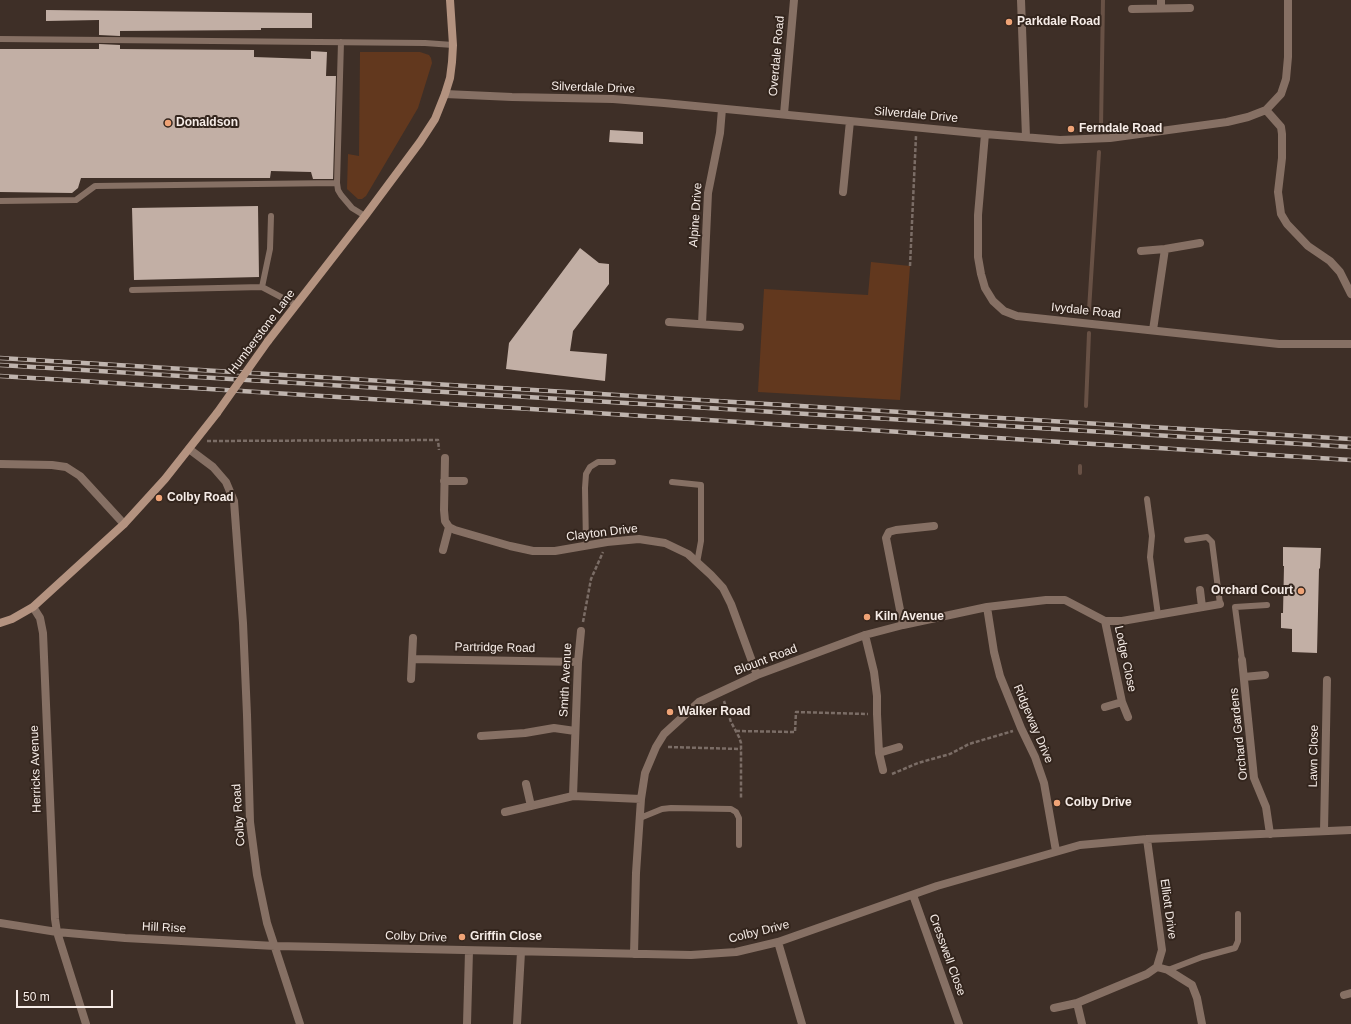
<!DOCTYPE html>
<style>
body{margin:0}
#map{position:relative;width:1351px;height:1024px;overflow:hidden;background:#3e2f27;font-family:Helvetica,sans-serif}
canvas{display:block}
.scale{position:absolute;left:16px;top:990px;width:97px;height:18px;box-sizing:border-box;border:2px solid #f6ece7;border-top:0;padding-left:5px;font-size:12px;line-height:14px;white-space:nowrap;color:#f6ece7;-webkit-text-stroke:3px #33251d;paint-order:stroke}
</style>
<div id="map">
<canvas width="1351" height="1024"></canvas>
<div class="scale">50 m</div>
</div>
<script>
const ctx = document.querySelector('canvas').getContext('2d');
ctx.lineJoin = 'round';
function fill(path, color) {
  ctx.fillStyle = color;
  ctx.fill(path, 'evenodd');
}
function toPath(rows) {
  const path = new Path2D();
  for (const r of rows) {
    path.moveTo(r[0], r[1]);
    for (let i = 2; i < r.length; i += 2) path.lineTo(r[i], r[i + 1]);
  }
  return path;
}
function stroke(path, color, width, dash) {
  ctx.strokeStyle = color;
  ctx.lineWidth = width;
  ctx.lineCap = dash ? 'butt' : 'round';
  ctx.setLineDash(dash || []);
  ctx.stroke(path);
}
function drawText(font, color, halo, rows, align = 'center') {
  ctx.font = font + ' Helvetica,sans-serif';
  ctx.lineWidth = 4;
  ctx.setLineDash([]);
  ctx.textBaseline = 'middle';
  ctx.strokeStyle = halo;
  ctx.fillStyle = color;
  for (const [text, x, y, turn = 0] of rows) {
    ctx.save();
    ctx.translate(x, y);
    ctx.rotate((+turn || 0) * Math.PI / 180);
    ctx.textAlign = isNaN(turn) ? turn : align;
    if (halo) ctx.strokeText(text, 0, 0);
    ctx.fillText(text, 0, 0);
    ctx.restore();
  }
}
const green = toPath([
 [360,52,420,52,429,55,431,58,432,63,418,108,366,196,362,199,358,199,347,189,348,154,359,156],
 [871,262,910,266,900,400,758,392,764,289,868,295]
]);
const stream = toPath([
 [1101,127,1103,0],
 [1089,310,1099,152],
 [1086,406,1089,333],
 [1080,473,1080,466]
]);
const building = toPath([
 [46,10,312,13,312,28,261,28,261,30,120,31,120,36,99,35,99,20,46,21],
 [99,44,120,45,120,49,254,50,254,57,311,59,311,51,327,52,326,76,336,76,333,179,313,179,311,172,271,171,270,178,81,178,78,188,72,193,0,192,0,49,99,49],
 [610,130,643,132,643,144,609,142],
 [258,206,259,277,134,280,132,208],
 [580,248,599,263,609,264,609,284,573,331,570,351,607,354,605,381,506,369,509,343],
 [1283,547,1321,548,1320,568,1319,569,1317,653,1292,652,1292,629,1281,628,1281,613,1283,613,1284,566,1283,566]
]);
const path = toPath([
 [910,266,916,136],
 [207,441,438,440,439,450],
 [583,622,591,579,603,552],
 [724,701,731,722,739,737,741,743,741,799],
 [736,731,795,732,796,712,868,714],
 [668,747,741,749],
 [892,774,918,763,950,754,969,744,1013,731]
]);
const lane = toPath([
 [0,39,425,43,453,45],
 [341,42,337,183,338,190,341,195,352,208,365,216],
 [0,201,76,200,95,186,337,183],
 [262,287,270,249,271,216],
 [132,290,262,287,296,305],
 [672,482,701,485,701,541,697,563],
 [1147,499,1152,536,1150,557,1158,615],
 [1187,540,1207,537,1212,542,1220,604],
 [586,545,585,488,586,474,590,467,598,462,613,462],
 [1242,660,1235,607,1267,605],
 [640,818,662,809,671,808,731,809,736,812,739,818,739,845],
 [1168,970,1202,957,1235,948,1238,941,1238,914]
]);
const street = toPath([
 [1021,0,1026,137],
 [1161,8,1161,0],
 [1132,9,1190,8],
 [445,94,512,97,613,99,664,103,985,134,1060,140,1110,138,1227,122,1248,117,1266,110,1281,94,1286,79,1288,57,1288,0],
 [1266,110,1281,127,1282,134,1282,158,1278,192,1281,214,1287,224,1308,246,1330,261,1340,272,1351,294],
 [784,114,794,0],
 [985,134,978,215,978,257,981,274,985,288,993,301,1004,311,1017,316,1279,344,1351,344],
 [843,192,850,121],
 [1141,251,1165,249,1200,243],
 [669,322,740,327],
 [702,324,708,193,720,133,722,109],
 [1153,330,1165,249],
 [189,449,213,467,226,482,234,501,243,623,247,715,250,822,257,875,267,923,300,1024],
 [445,458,444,510,445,521,449,527,455,530,510,546,533,551,555,551,607,542,639,539,665,543,688,554,711,575,723,588,731,604,757,675],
 [0,464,52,465,66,467,80,476,124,524],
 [444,481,464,481],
 [443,550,449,527],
 [1200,590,1202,607],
 [33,607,40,618,43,633,55,919,57,932,86,1024],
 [987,607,994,652,1000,676,1021,728,1035,757,1044,783,1056,851],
 [1105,621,1122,702,1128,717],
 [903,625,886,538,889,532,896,530,934,526],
 [865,635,874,672,877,696,877,714,879,753,883,770],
 [412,659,578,662],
 [1242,660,1254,778,1266,807,1270,834],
 [1244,677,1265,675],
 [411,679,413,638],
 [1105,707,1122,702],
 [481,736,525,733,554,728,575,731],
 [879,753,899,747],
 [526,784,531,806],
 [573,796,578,662,581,631],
 [505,812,573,796,641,799],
 [1324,831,1327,680],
 [913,895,959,1024],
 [0,923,57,932,125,938,275,946,327,947,691,955,736,952,778,942,937,886,1080,845,1147,839,1351,830],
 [778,942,802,1024],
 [634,954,636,873,641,799,645,773,656,747,664,734,699,702,757,675,865,635,903,625,987,607,1046,600,1065,600,1105,621,1122,621,1220,604],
 [1157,967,1168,970,1192,985,1197,998,1202,1024],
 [1344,995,1351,993],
 [1077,1003,1082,1024],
 [1054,1008,1077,1003,1147,974,1157,967,1162,950,1147,839],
 [467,1024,469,951],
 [517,1024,521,952]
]);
const secondary = toPath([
 [268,341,365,216,420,142,435,119,445,94,450,78,452,62,453,45,450,0],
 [0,623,12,619,33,607,124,524,165,479,217,413]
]);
const rail = toPath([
 [0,358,1351,439],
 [0,365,1351,447],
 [0,376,1351,460]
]);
const secondaryBridge = toPath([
 [217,413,268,341]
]);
const markers = [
 [1009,22,4,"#efa376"],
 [168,123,4,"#efa376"],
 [1071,129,4,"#efa376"],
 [159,498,4,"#efa376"],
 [1301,591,4,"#efa376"],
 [867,617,4,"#efa376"],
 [670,712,4,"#efa376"],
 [1057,803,4,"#efa376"],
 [462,937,4,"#efa376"]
];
const poiNames = [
 ["Parkdale Road",1017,22],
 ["Donaldson",176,123],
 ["Ferndale Road",1079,129],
 ["Colby Road",167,498],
 ["Orchard Court",1293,591,"right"],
 ["Kiln Avenue",875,617],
 ["Walker Road",678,712],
 ["Colby Drive",1065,803],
 ["Griffin Close",470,937]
];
const streetNames = [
 ["Overdale Road",777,56,-85],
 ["Silverdale Drive",593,88,2],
 ["Silverdale Drive",916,115,5],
 ["Alpine Drive",696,215,-86],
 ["Ivydale Road",1086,311,6],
 ["Humberstone Lane",262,332,-53],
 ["Clayton Drive",602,533,-7],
 ["Partridge Road",495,648,1],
 ["Lodge Close",1125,659,78],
 ["Blount Road",766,660,-21],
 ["Smith Avenue",566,680,-87],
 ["Ridgeway Drive",1033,724,67],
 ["Orchard Gardens",1239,734,-96],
 ["Lawn Close",1314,756,-89],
 ["Herricks Avenue",36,769,-92],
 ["Colby Road",239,815,-94],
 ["Elliott Drive",1168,909,82],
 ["Hill Rise",164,928,3],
 ["Colby Drive",759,932,-14],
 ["Colby Drive",416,937,2],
 ["Cresswell Close",947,955,70]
];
fill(green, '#62381e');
stroke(stream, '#685145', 4);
fill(building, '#c2afa5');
stroke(path, '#7b6d66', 2.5, [4, 2]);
stroke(lane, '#867064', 6);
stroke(street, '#867064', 8);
stroke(secondary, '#b49380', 8);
stroke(rail, '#bfb4ae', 4.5);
stroke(rail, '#33251d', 3, [9]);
stroke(secondaryBridge, '#b49380', 8);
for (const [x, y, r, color] of markers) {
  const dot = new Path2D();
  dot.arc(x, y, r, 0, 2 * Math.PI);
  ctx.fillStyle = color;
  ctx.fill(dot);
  stroke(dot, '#33251d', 1.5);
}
drawText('bold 12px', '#f6ece7', '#33251d', poiNames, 'left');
drawText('12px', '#f6ece7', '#33251d', streetNames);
</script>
